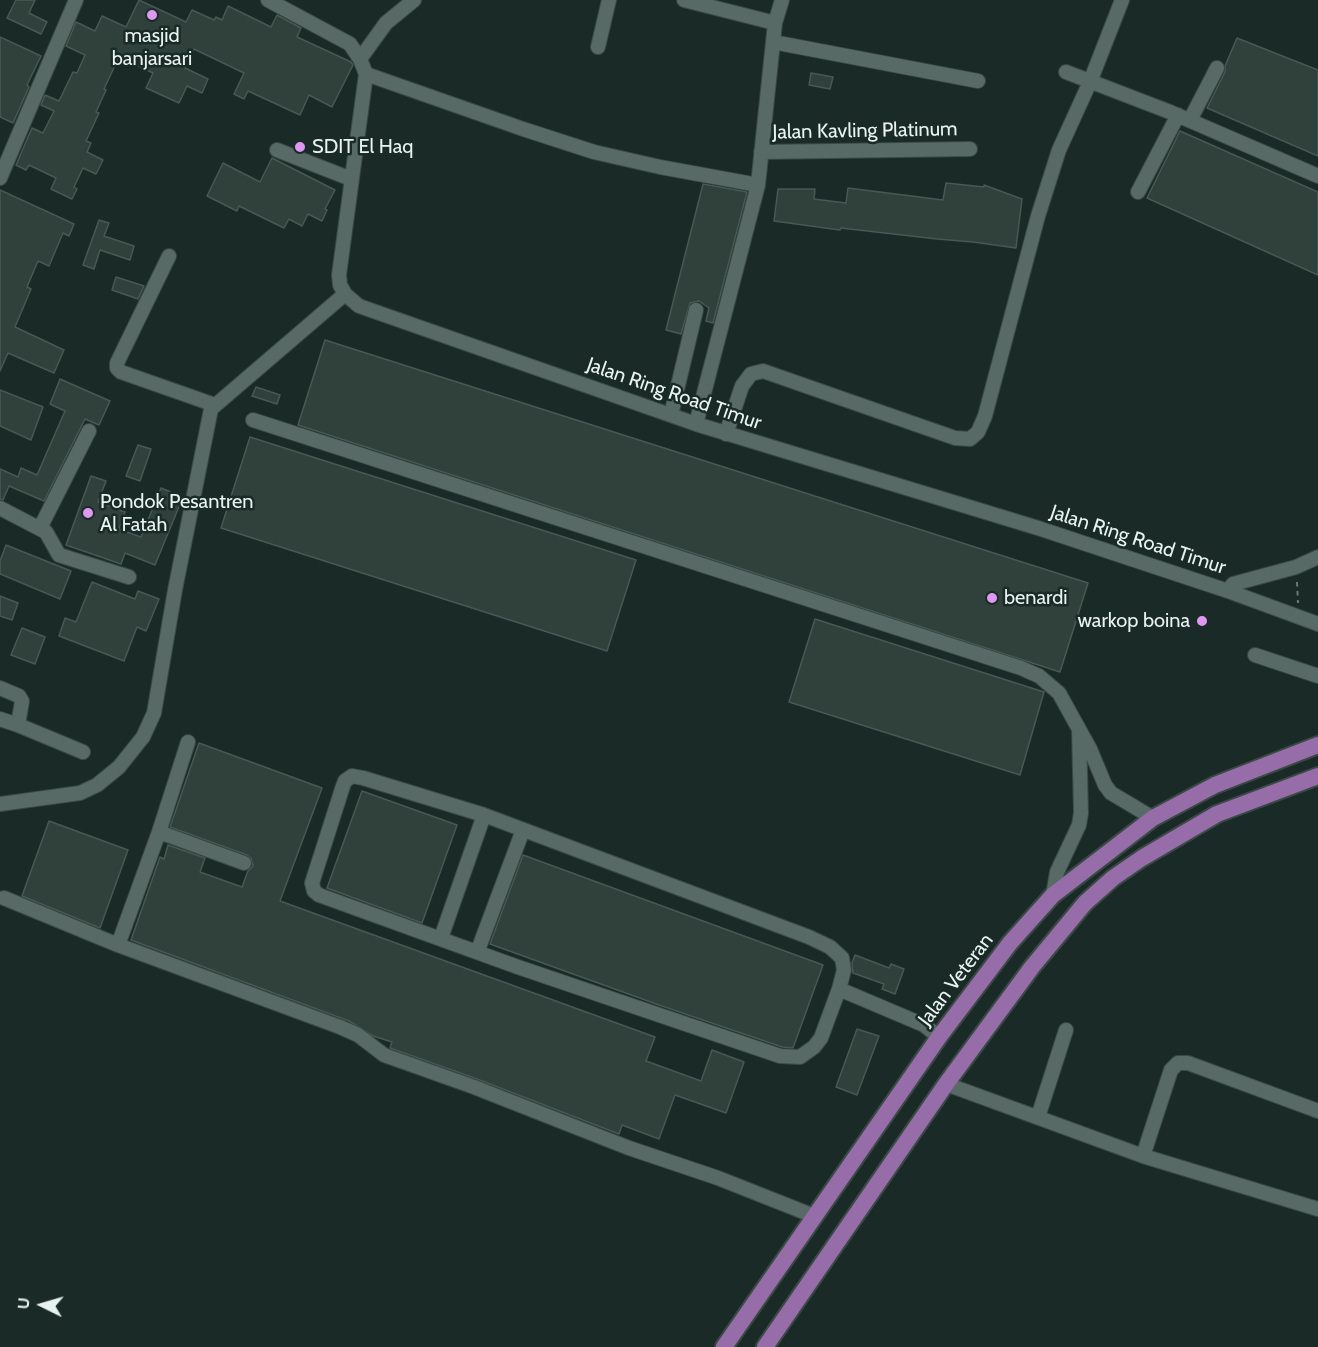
<!DOCTYPE html>
<style>
body{margin:0}
#map{position:relative;width:1318px;height:1347px;overflow:hidden;background:#1a2b27;font-family:Cabin,sans-serif}
canvas{display:block}
.north{position:absolute;left:12px;top:1275px;width:60px;height:60px;-webkit-text-stroke:4px #1a2b27;paint-order:stroke;rotate:275deg;font-size:16px;font-weight:700;line-height:24px;text-align:center;color:#e8f3f0}
.north::after{content:'';display:block;margin:auto;width:21px;height:27px;background:#e8f3f0;clip-path:polygon(50% 0,100% 100%,50% 72%,0 100%)}
</style>
<div id="map">
<canvas width="1318" height="1347"></canvas>
<div class="north">U</div>
</div>
<script>
const ctx = document.querySelector('canvas').getContext('2d');
ctx.lineJoin = 'round';
function fill(path, color) {
  ctx.fillStyle = color;
  ctx.fill(path, 'evenodd');
}
function toPath(rows) {
  const path = new Path2D();
  for (const r of rows) {
    path.moveTo(r[0], r[1]);
    for (let i = 2; i < r.length; i += 2) path.lineTo(r[i], r[i + 1]);
  }
  return path;
}
function stroke(path, color, width, dash) {
  ctx.strokeStyle = color;
  ctx.lineWidth = width;
  ctx.lineCap = dash ? 'butt' : 'round';
  ctx.setLineDash(dash || []);
  ctx.stroke(path);
}
function drawText(font, color, halo, rows, align = 'center') {
  ctx.font = font + ' Cabin,sans-serif';
  ctx.lineWidth = 5;
  ctx.setLineDash([]);
  ctx.textBaseline = 'middle';
  ctx.strokeStyle = halo;
  ctx.fillStyle = color;
  for (const [text, x, y, turn = 0] of rows) {
    ctx.save();
    ctx.translate(x, y);
    ctx.rotate((+turn || 0) * Math.PI / 180);
    ctx.textAlign = isNaN(turn) ? turn : align;
    if (halo) ctx.strokeText(text, 0, 0);
    ctx.fillText(text, 0, 0);
    ctx.restore();
  }
}
const building = toPath([
 [16,0,35,0,29,13,47,22,41,34,7,18,16,0],
 [139,0,186,22,192,10,214,20,216,17,222,20,228,6,271,27,277,15,301,28,297,37,351,62,353,65,332,107,309,95,300,115,248,91,244,99,234,94,244,73,194,49,185,68,208,79,202,93,187,86,179,103,146,88,153,73,119,57,104,89,106,90,96,112,99,113,86,141,91,143,87,152,103,160,96,174,83,168,74,187,77,189,72,199,51,189,56,178,29,165,26,170,16,165,32,128,43,133,54,111,41,105,45,95,59,101,73,72,77,73,85,55,66,46,76,22,95,31,102,16,126,27,139,0],
 [0,37,41,56,27,85,29,87,13,123,0,117,0,37],
 [1237,38,1318,70,1318,156,1207,108,1225,72,1225,66,1237,38],
 [811,73,833,77,830,89,809,85,811,73],
 [1180,131,1318,192,1318,275,1147,198,1180,131],
 [272,158,335,190,325,209,327,210,322,221,308,214,302,226,289,219,284,228,239,206,237,211,207,196,223,163,260,182,272,158],
 [946,183,984,187,984,185,1022,199,1016,248,973,242,937,239,841,228,840,230,774,221,778,189,815,189,814,199,846,203,848,188,943,200,946,183],
 [703,184,747,192,713,323,706,321,709,308,699,301,690,303,681,334,666,330,703,184],
 [0,190,74,224,69,236,63,233,49,266,38,261,27,287,31,289,15,327,64,350,54,373,8,353,0,371,0,190],
 [99,220,109,223,104,236,134,246,130,260,100,250,94,269,83,265,99,220],
 [116,277,144,286,138,299,112,290,116,277],
 [325,340,1088,583,1060,672,298,425,325,340],
 [60,379,110,401,99,425,85,419,44,501,9,486,3,500,0,499,0,469,18,477,21,468,37,475,65,411,50,404,60,379],
 [256,387,280,395,277,404,252,396,256,387],
 [0,390,43,407,31,440,0,426,0,390],
 [250,437,636,560,607,651,221,528,250,437],
 [138,445,151,449,140,481,126,476,138,445],
 [91,476,106,481,98,502,125,512,119,529,141,537,161,488,183,497,155,565,125,553,121,564,66,545,91,476],
 [6,545,71,571,60,599,0,574,0,561,6,545],
 [92,582,135,599,138,591,159,599,146,631,137,627,124,661,59,636,65,618,76,622,92,582],
 [0,596,18,603,12,620,0,616,0,596],
 [815,619,1044,692,1020,775,789,702,815,619],
 [22,628,45,637,35,664,11,655,22,628],
 [199,743,322,788,280,901,655,1037,646,1061,701,1081,712,1050,744,1062,726,1113,675,1095,659,1139,622,1125,619,1134,477,1079,390,1048,392,1042,373,1036,349,1021,131,940,160,857,164,859,168,845,205,858,200,872,242,887,248,871,253,866,251,858,247,855,170,827,199,743],
 [362,791,457,825,422,923,327,888,362,791],
 [49,821,128,850,100,928,22,896,49,821],
 [523,855,823,965,793,1048,782,1047,659,1005,490,944,523,855],
 [855,955,889,968,891,964,904,969,895,994,882,989,884,984,853,973,852,963,855,955],
 [857,1029,879,1036,857,1095,836,1087,857,1029]
]);
const path = toPath([
 [1297,582,1298,603]
]);
const minor = toPath([
 [268,0,350,44,360,59,366,74,339,275,340,285,345,294,359,306,696,424,1038,528,1228,591,1318,624],
 [684,0,775,23],
 [773,42,978,81],
 [598,47,609,0],
 [360,59,386,23,414,0],
 [1066,72,1170,112,1318,176],
 [366,74,523,129,594,152,660,167,758,185],
 [1190,120,1217,68],
 [277,150,351,179],
 [761,152,970,149],
 [0,178,76,0],
 [1138,192,1178,115],
 [169,256,117,363,117,368,121,372,215,405],
 [671,415,696,310],
 [253,420,1021,668,1039,676,1059,693,1090,749,1105,785,1111,793,1153,818],
 [696,424,758,185,775,23,782,0],
 [726,434,742,386,751,374,763,371,955,438,970,439,978,432,985,416,1038,216,1059,150,1090,82,1122,0],
 [0,508,46,532,59,555,129,577],
 [40,528,89,431],
 [1228,591,1233,584,1296,567,1318,557],
 [1255,655,1318,676],
 [0,688,19,696,22,701,18,725,83,752],
 [0,719,18,725],
 [352,776,363,778,484,815,809,937,830,947,842,958,844,970,839,989,821,1038,814,1047,800,1057,780,1056,518,967,319,895,314,891,312,883,343,786,345,781,352,776],
 [0,804,80,793,97,785,119,767,143,737,154,713,175,590,211,409,345,294],
 [159,832,244,863],
 [1053,895,1057,872,1079,825,1081,813,1079,730],
 [4,898,118,945,340,1027,358,1035,384,1055,474,1087,629,1148,718,1178,814,1216],
 [441,938,484,815],
 [118,945,159,832,188,742],
 [478,950,523,830],
 [839,989,924,1025,939,1037],
 [946,1084,1143,1156,1318,1209],
 [1038,1117,1066,1030],
 [1143,1156,1171,1070,1178,1063,1188,1063,1318,1111]
]);
const major = toPath([
 [724,1347,939,1037,1010,943,1053,895,1153,818,1215,785,1318,745],
 [765,1347,946,1084,1032,967,1085,903,1113,878,1142,858,1217,814,1318,776]
]);
const markers = [
 [152,15,6,"#df98f2"],
 [300,147,6,"#df98f2"],
 [88,513,6,"#df98f2"],
 [992,598,6,"#df98f2"],
 [1202,621,6,"#df98f2"]
];
const poiNames = [
 ["masjid",152,36,"center"],
 ["banjarsari",152,59,"center"],
 ["SDIT El Haq",312,147],
 ["Pondok Pesantren",100,502],
 ["Al Fatah",100,525],
 ["benardi",1004,598],
 ["warkop boina",1190,621,"right"]
];
const streetNames = [
 ["Jalan Kavling Platinum",865,131,-1],
 ["Jalan Ring Road Timur",674,394,19],
 ["Jalan Ring Road Timur",1138,540,18],
 ["Jalan Veteran",956,980,-53]
];
fill(building, '#30413c');
stroke(building, '#475954', 1.5);
stroke(minor, '#3b4946', 16);
stroke(major, '#3b4946', 20);
stroke(path, '#6a7975', 2, [4.5, 4.5]);
stroke(minor, '#586a65', 14);
stroke(major, '#966ca9', 16);
for (const [x, y, r, color] of markers) {
  const dot = new Path2D();
  dot.arc(x, y, r, 0, 2 * Math.PI);
  ctx.fillStyle = color;
  ctx.fill(dot);
  stroke(dot, '#1a2b27', 2);
}
drawText('20px', '#e8f3f0', '#1a2b27', poiNames, 'left');
drawText('20px', '#e8f3f0', '#1a2b27', streetNames);
</script>
